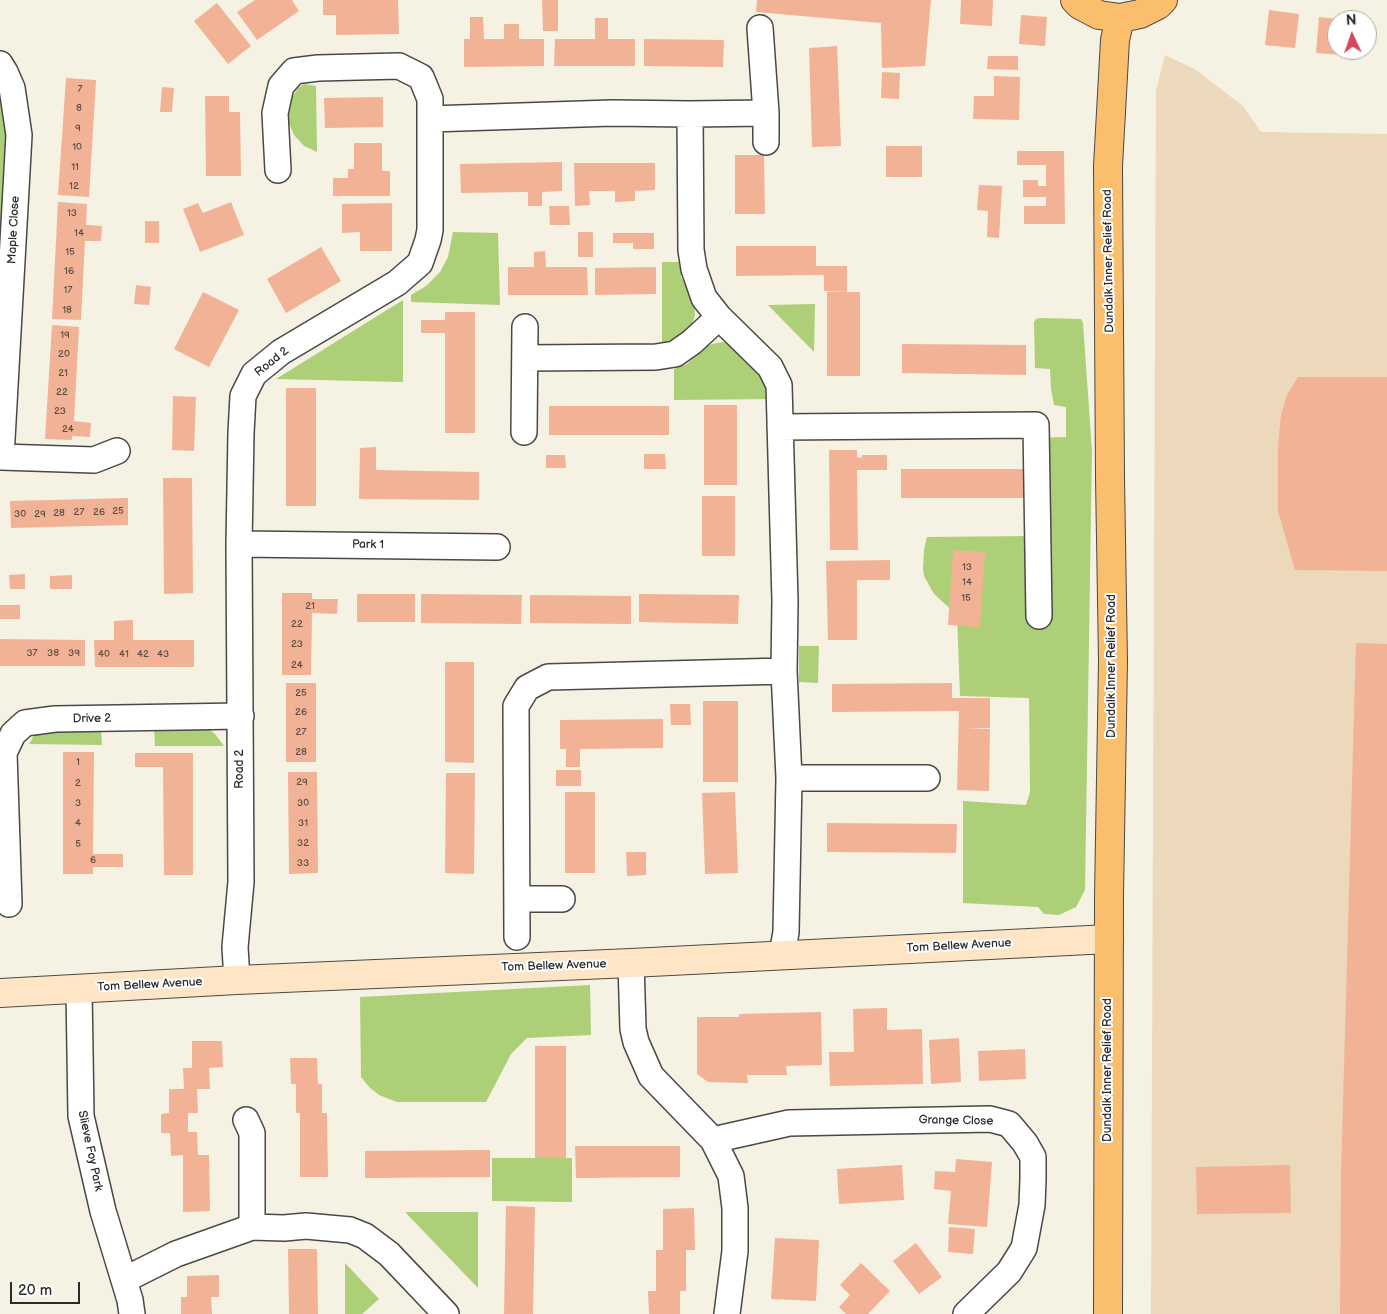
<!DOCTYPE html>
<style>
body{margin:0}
#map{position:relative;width:1387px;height:1314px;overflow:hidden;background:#f5f2e3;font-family:"Balsamiq Sans",sans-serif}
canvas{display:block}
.north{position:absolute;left:1327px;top:10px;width:50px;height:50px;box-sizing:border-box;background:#fff;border:1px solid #aaa;border-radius:50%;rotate:357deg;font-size:14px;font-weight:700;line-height:20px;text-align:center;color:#2b2b2b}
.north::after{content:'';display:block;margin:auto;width:18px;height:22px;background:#d1495b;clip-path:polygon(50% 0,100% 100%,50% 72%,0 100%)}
.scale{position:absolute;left:10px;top:1282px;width:70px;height:22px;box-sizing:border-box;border:2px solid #2b2b2b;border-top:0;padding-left:6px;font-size:15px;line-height:18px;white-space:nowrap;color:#2b2b2b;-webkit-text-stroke:4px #fff;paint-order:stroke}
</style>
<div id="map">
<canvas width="1387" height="1314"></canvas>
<div class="north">N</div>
<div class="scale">20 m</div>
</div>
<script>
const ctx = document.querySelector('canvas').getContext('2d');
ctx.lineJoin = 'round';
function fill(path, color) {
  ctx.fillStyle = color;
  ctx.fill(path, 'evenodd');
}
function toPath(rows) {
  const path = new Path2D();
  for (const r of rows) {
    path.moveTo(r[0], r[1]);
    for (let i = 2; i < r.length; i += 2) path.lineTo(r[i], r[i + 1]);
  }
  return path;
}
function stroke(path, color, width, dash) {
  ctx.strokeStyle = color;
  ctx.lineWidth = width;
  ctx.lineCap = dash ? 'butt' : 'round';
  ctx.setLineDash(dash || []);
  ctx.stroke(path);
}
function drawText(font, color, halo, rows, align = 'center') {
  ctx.font = font + ' "Balsamiq Sans",sans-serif';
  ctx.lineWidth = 4;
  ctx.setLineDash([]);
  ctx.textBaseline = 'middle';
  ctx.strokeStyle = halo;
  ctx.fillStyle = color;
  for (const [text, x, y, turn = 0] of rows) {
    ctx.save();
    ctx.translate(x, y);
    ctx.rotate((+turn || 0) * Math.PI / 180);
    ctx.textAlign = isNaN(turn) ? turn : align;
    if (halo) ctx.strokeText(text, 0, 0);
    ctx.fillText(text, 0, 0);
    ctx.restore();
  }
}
const built = toPath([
 [1165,55,1196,70,1243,106,1261,132,1387,134,1387,1314,1151,1314,1156,91]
]);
const green = toPath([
 [304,84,316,86,317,152,304,146,294,135,289,123,287,114,293,96,298,88],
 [0,94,5,114,8,140,0,255],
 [453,232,498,233,500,305,411,302,411,295,426,286,440,272,448,257],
 [662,262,681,262,681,277,694,299,695,316,689,331,677,341,662,344],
 [403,300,403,382,276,379],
 [815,304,814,352,768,305],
 [1040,318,1081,319,1083,323,1092,451,1085,890,1076,907,1059,915,1044,914,1038,907,963,903,963,801,1026,805,1030,792,1029,698,960,696,957,615,934,594,924,576,923,569,924,550,927,537,1031,536,1032,438,1066,437,1066,407,1054,405,1051,389,1050,369,1035,368,1034,322,1036,319],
 [723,342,733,344,753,362,773,399,674,400,674,369,687,364,706,347,712,344],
 [799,646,819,646,818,683,799,682],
 [101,726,102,745,29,744,35,734,43,729],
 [154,726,207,728,215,734,224,746,155,746],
 [590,985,591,1035,527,1038,511,1054,486,1102,397,1102,379,1095,370,1088,361,1077,360,997],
 [492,1158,572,1158,572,1202,492,1201],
 [406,1212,478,1212,478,1288,406,1213],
 [345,1263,379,1299,362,1314,345,1314]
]);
const building = toPath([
 [255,0,292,0,299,11,257,40,237,12],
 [323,0,398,0,399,34,336,35,336,15,323,15],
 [542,0,558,0,558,31,543,31],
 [757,0,931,0,925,66,882,68,881,23,756,12],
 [961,0,993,0,992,26,960,24],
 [217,3,251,46,228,64,194,21],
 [1269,10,1299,14,1295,48,1265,45],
 [1021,15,1047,17,1045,46,1019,44],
 [470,17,483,17,484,39,504,39,504,24,519,24,519,39,544,39,544,66,464,67,464,39,470,39],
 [1319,17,1337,19,1337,50,1355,50,1354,56,1316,53],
 [595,18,608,18,608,39,635,39,635,66,554,66,555,39,595,39],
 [644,39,724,40,723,67,644,66],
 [837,46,841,146,812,147,809,48],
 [988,56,1018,56,1018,70,987,69],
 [882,72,900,73,899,99,881,98],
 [994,76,1020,77,1019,120,973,119,974,96,994,96],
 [66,78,96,80,89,197,58,195],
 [162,87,174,88,172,112,160,112],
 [205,96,229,96,229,112,240,112,241,176,206,176],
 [383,97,383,127,325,128,324,98],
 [354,143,382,143,382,171,390,171,390,196,333,196,333,178,348,178,348,169,354,169],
 [886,146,922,146,922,177,886,177],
 [1017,151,1064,151,1065,224,1024,224,1024,206,1046,206,1046,197,1023,197,1023,180,1038,180,1038,186,1046,186,1046,165,1017,165],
 [735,155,764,155,765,214,735,214],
 [562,162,562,191,542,192,542,206,528,206,528,192,461,193,460,164],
 [574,163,655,163,655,190,635,191,635,201,615,202,615,191,589,191,590,205,575,206],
 [979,185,1002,186,999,238,987,237,988,211,977,210],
 [58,202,87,204,86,225,102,226,101,241,85,241,81,320,52,319],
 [231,202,244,235,200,252,183,209,198,203,203,213],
 [392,203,392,251,360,251,360,232,342,233,342,204],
 [549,206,569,206,570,225,550,225],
 [145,221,159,221,159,243,145,243],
 [578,232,593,232,593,257,578,257],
 [613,233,654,233,654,249,633,249,633,243,613,243],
 [736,246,816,246,816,266,847,266,847,292,824,291,824,275,736,276],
 [321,247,341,281,286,313,267,279],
 [545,251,546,267,587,267,588,295,508,295,508,267,534,267,534,252],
 [656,267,656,294,595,295,595,268],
 [136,285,151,287,149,305,134,304],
 [203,292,239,310,209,367,174,349],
 [827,292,860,292,860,376,827,376],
 [445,312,475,312,475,433,445,433,445,333,421,333,421,320,445,320],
 [52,325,79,327,74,421,91,423,90,437,72,436,72,440,45,439],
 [902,344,1026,345,1026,375,902,373],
 [1298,377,1387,377,1387,571,1295,570,1278,511,1278,445,1281,415,1287,395],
 [286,388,316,388,316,506,286,506],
 [173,396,196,397,194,451,172,450],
 [704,405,737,405,737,485,704,485],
 [549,406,669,406,669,435,549,435],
 [376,447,376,470,479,472,479,500,359,499,360,448],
 [829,450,857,450,857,457,862,458,862,455,887,455,887,470,857,470,858,550,830,550],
 [644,454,665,454,666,469,644,469],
 [546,455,565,455,566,468,546,468],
 [901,469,1025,469,1025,498,901,498],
 [163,478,192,478,193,593,164,594],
 [702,496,735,496,735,556,702,556],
 [128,498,128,525,11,528,10,501],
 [953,550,985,552,980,627,948,625],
 [890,560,890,580,857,580,857,640,828,640,826,561],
 [25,574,25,589,10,589,9,575],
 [72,575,72,589,50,589,50,576],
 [282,593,312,593,312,599,338,599,337,614,312,613,311,675,282,675],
 [357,594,415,594,415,622,357,622],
 [421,594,522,595,521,624,421,623],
 [639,594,739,595,738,624,639,622],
 [530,595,631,596,631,624,530,623],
 [0,605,20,605,20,619,0,619],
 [133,620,133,640,194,640,194,667,95,667,94,640,114,640,114,621],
 [0,639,85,640,85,666,0,666],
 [1356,643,1387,644,1387,1314,1340,1314,1341,1174],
 [445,662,474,662,474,763,445,762],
 [286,683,316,683,316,762,286,762],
 [952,683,952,698,990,698,990,728,966,728,990,729,989,791,957,790,959,711,832,712,832,684],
 [703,701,738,701,738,782,703,782],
 [670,704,690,704,691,725,671,725],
 [663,719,663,748,580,749,580,767,566,767,566,749,560,749,560,720],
 [63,752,94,752,93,854,123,854,123,867,93,867,93,874,63,874],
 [135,753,193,753,193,875,164,875,163,767,135,767],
 [556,770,581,770,581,786,556,786],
 [288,772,317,772,318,873,289,874],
 [446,773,475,773,474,874,445,873],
 [565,792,595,792,595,873,565,873],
 [735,792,738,873,705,874,702,793],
 [827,823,957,824,956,853,827,852],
 [626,852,646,852,646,875,627,876],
 [887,1008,887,1030,922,1029,923,1084,830,1086,829,1052,854,1052,853,1009],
 [821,1012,822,1065,786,1066,787,1075,747,1075,748,1083,708,1082,697,1074,697,1017,739,1017,739,1014],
 [959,1038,961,1082,931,1084,929,1040],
 [192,1041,222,1041,223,1067,209,1068,210,1089,197,1089,198,1113,188,1113,188,1132,197,1132,198,1155,209,1155,210,1211,183,1212,183,1155,171,1156,170,1133,161,1133,161,1114,169,1113,169,1089,184,1089,183,1068,192,1068],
 [535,1046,566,1046,566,1158,535,1158],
 [1025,1049,1026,1079,979,1081,978,1051],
 [290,1058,317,1058,318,1084,322,1084,322,1113,327,1113,328,1177,300,1177,300,1113,296,1113,296,1084,291,1084],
 [575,1146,680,1146,680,1177,576,1178],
 [490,1150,490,1177,365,1178,365,1151],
 [956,1159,992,1162,987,1227,948,1224,951,1191,934,1189,935,1171,955,1172],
 [902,1165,904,1200,839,1204,837,1169],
 [1290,1165,1291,1213,1197,1214,1196,1167],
 [506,1206,535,1207,533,1314,504,1314],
 [694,1208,695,1250,686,1250,686,1291,680,1291,680,1314,649,1314,648,1291,656,1291,656,1250,663,1250,663,1209],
 [949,1227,975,1229,973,1254,948,1252],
 [775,1238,819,1240,816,1301,771,1299],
 [916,1243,942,1277,919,1294,893,1261],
 [288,1249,317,1249,318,1314,289,1314],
 [861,1263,890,1291,868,1314,846,1314,839,1307,850,1295,840,1285],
 [219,1275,219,1297,211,1297,212,1314,181,1314,181,1297,187,1297,187,1276]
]);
const street = toPath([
 [760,28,766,113,766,142],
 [0,64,5,72,12,88,19,135,1,457,0,457],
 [690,114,691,250,694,269,704,298,719,317,770,367,779,385,785,601,784,671,789,778,786,932,782,955],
 [430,119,612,113,690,114,766,113],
 [525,358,656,357,675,354,692,342,719,317],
 [780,427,1036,425,1039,616],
 [524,432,525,327],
 [1,457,94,460,117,451],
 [239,544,497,547],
 [789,778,927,778],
 [517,899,562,899],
 [9,904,4,753,13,734,25,723,55,719,241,716],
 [517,937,516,706,527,688,548,677,784,671],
 [631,963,633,1029,636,1042,651,1076,713,1140,731,1176,735,1208,735,1251,727,1314],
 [237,980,235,947,241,882,239,544,241,433,243,396,254,374,281,352,397,283,420,263,428,240,430,230,430,99,421,77,399,66,318,68,294,71,281,86,275,113,278,170],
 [79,989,81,1116,103,1211,130,1300,132,1314],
 [246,1120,252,1133,252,1227],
 [713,1140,789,1123,990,1119,1009,1124,1025,1143,1033,1157,1033,1179,1032,1205,1024,1248,1009,1272,966,1314],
 [124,1280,176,1254,252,1227,284,1228,306,1226,350,1230,365,1236,389,1254,446,1314]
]);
const secondary = toPath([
 [0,993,237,980,631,963,1109,939]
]);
const primary = toPath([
 [1075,0,1080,5,1099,15,1120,18,1140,14,1158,5,1163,0],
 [1108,1314,1109,896,1113,661,1110,478,1108,166,1115,40,1120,18]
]);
const numberNames = [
 ["7",80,89],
 ["8",79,108],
 ["9",78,128],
 ["10",77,147],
 ["11",75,167],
 ["12",74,186],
 ["13",72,213],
 ["14",79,233],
 ["15",70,252],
 ["16",69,271],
 ["17",68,290],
 ["18",67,310],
 ["19",65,335],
 ["20",64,354],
 ["21",63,373],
 ["22",62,392],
 ["23",60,411],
 ["24",68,429],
 ["25",118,511],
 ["27",79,512],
 ["26",99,512],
 ["28",59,513],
 ["30",20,514],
 ["29",40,514],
 ["13",967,567],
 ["14",967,582],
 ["15",966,598],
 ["21",310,606],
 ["22",297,624],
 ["23",297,644],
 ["37",32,653],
 ["38",53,653],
 ["39",74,653],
 ["40",104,654],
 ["41",124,654],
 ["42",143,654],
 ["43",163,654],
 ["24",297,665],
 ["25",301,693],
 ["26",301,712],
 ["27",301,732],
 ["28",301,752],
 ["1",78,762],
 ["29",302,782],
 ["2",78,783],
 ["3",78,803],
 ["30",303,803],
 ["4",78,823],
 ["31",303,823],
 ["32",303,843],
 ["5",78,844],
 ["6",93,860],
 ["33",303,863]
];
const streetNames = [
 ["Maple Close",14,230,-87],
 ["Dundalk Inner Relief Road",1109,261,-91],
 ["Road 2",272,362,-39],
 ["Park 1",368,545,1],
 ["Dundalk Inner Relief Road",1112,666,-90],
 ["Drive 2",92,719,-1],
 ["Road 2",240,769,-90],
 ["Tom Bellew Avenue",959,946,-3],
 ["Tom Bellew Avenue",554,966,-2],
 ["Tom Bellew Avenue",150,985,-3],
 ["Dundalk Inner Relief Road",1108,1070,-90],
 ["Grange Close",956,1121,1],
 ["Slieve Foy Park",90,1151,78]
];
fill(built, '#ecd8ba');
fill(green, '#adcf77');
fill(building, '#f2b296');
stroke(street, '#494947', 28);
stroke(secondary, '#494947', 30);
stroke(primary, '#494947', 30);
stroke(street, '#fff', 25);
stroke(secondary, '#fde5c5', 28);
stroke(primary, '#fabe6d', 28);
drawText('10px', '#5d4d46', null, numberNames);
drawText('12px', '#2b2b2b', '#fff', streetNames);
</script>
